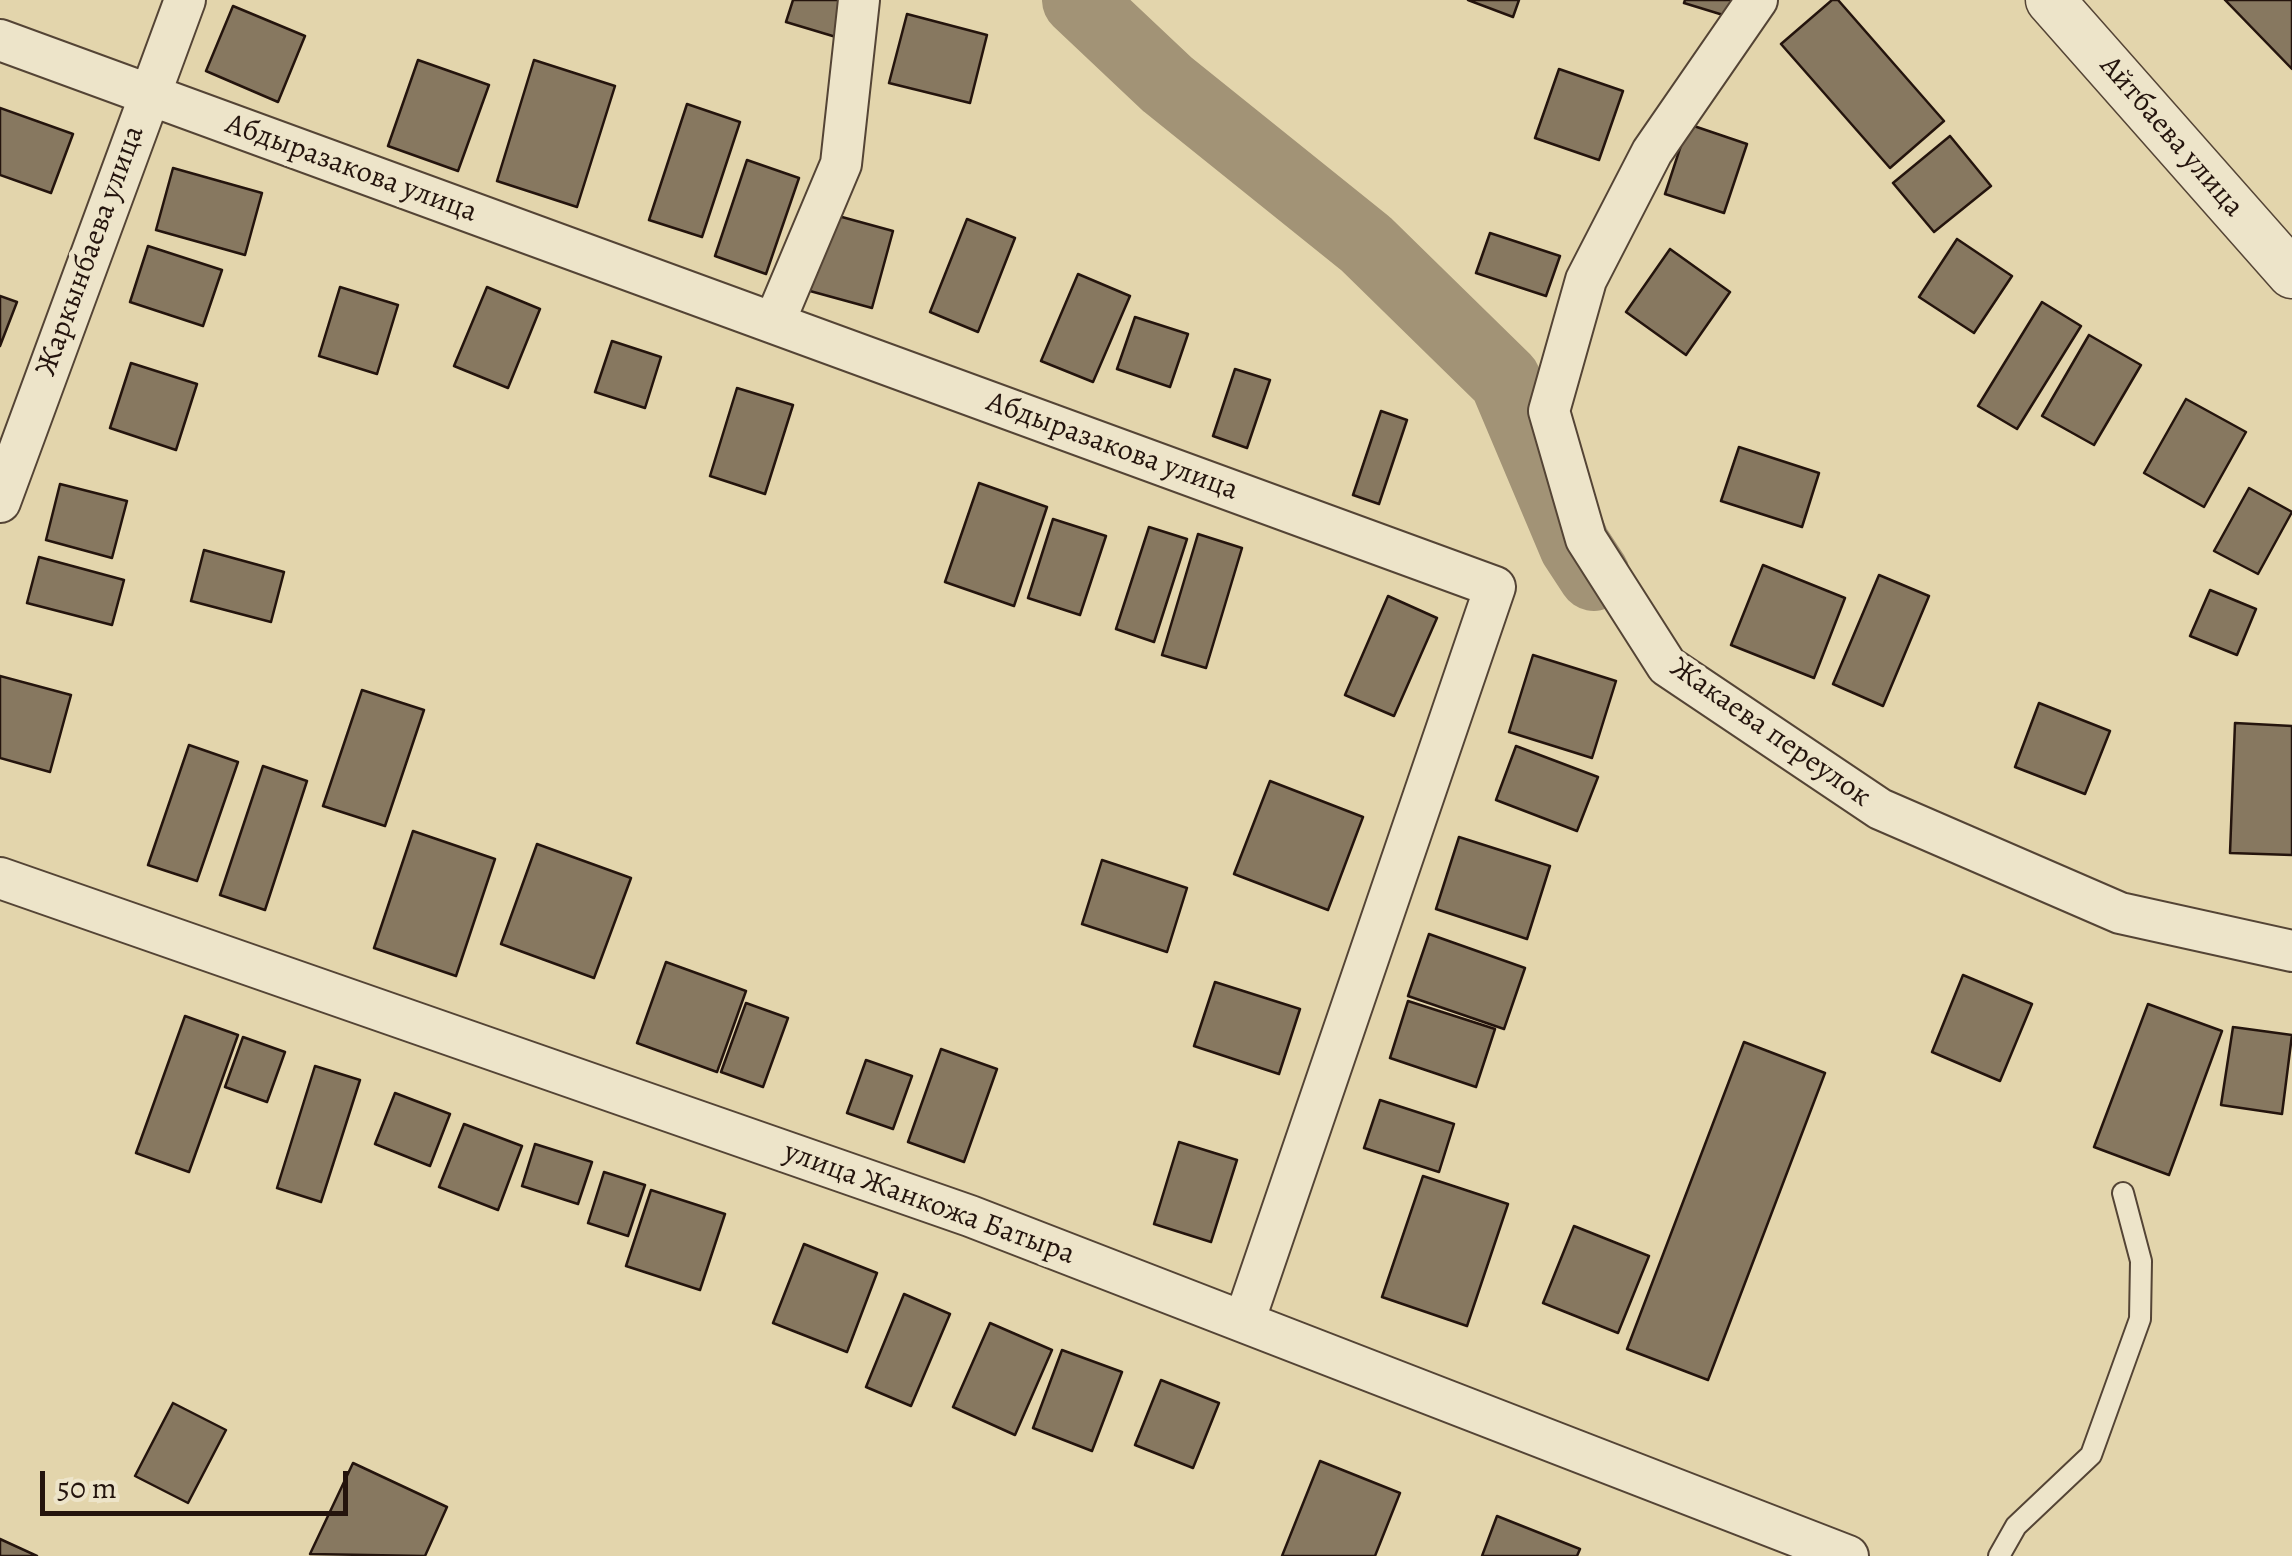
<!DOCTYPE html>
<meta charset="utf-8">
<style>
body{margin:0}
#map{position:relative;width:2292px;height:1556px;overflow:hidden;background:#e3d5ac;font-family:Alegreya,serif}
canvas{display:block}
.scale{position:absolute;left:40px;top:1471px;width:308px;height:45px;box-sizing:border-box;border:5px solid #24140d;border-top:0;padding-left:12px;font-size:30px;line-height:35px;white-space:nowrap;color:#24140d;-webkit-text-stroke:8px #ede4c9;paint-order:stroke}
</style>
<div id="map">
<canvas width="2292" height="1556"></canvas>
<div class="scale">50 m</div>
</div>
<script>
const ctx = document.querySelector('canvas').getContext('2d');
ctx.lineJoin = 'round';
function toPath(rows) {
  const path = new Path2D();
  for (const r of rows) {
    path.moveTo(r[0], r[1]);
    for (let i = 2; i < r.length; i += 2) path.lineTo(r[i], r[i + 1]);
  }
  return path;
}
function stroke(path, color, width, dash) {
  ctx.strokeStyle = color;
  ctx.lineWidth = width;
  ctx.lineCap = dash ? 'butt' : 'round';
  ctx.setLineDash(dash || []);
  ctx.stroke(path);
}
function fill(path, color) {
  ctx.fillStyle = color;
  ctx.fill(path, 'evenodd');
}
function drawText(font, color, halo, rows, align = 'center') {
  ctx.font = font + ' Alegreya,serif';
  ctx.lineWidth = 10;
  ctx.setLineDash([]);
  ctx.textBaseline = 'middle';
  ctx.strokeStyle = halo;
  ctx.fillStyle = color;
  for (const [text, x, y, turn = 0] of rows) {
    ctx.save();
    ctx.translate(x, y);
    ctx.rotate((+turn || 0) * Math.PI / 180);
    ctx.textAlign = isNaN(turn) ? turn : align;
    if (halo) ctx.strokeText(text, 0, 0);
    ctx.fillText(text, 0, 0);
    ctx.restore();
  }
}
const river = toPath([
 [1078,0,1167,84,1366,244,1505,380,1575,546,1594,575]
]);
const building = toPath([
 [793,0,847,0,836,37,786,22,793,0],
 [1468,0,1519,0,1513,17,1468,0],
 [1685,0,1738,0,1733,18,1684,3,1685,0],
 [1832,0,1838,0,1944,121,1890,168,1781,44,1832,0],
 [2225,0,2292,0,2292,69,2225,0],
 [233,6,305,36,278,102,206,71,233,6],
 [907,14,987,35,970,103,889,83,907,14],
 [418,60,489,85,458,171,388,146,418,60],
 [534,60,615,86,577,207,497,181,534,60],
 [1559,69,1623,91,1599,160,1535,138,1559,69],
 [687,104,740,122,702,237,649,220,687,104],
 [0,108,73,134,51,193,0,175,0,108],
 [1688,124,1747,144,1724,213,1665,194,1688,124],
 [1950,136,1991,186,1934,232,1893,183,1950,136],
 [747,160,799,178,766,274,715,256,747,160],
 [173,168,262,193,245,255,156,230,173,168],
 [831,214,893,231,872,308,810,291,831,214],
 [967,219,1015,238,978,332,930,312,967,219],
 [1490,233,1560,256,1546,296,1476,273,1490,233],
 [1957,239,2012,276,1974,333,1919,297,1957,239],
 [148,246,222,270,203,326,130,302,148,246],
 [1670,249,1730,292,1686,355,1626,312,1670,249],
 [1078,274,1130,296,1093,382,1041,361,1078,274],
 [340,287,398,305,377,374,319,356,340,287],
 [487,287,540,309,508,388,454,366,487,287],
 [0,296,17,302,0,346,0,296],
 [2042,302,2081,326,2017,429,1978,406,2042,302],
 [1135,317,1188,334,1170,387,1117,369,1135,317],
 [2089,335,2141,365,2094,445,2042,416,2089,335],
 [612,341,661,357,645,408,595,392,612,341],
 [131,363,197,384,176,450,110,428,131,363],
 [1235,369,1270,380,1247,448,1213,436,1235,369],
 [737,388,793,405,765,494,710,476,737,388],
 [2186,399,2246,432,2204,507,2144,473,2186,399],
 [1381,411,1407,420,1379,504,1353,495,1381,411],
 [1739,447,1819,473,1802,527,1721,501,1739,447],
 [979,483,1047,507,1014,606,945,582,979,483],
 [60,484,127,501,112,558,46,540,60,484],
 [2249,488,2292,512,2258,574,2214,551,2249,488],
 [1053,519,1106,536,1080,615,1028,598,1053,519],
 [1149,527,1187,539,1154,642,1116,629,1149,527],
 [1198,534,1242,548,1206,668,1162,655,1198,534],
 [204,550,284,572,271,622,191,601,204,550],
 [39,557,124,580,112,625,27,603,39,557],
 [1763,565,1845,598,1814,678,1731,645,1763,565],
 [1879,575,1929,596,1883,706,1833,684,1879,575],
 [2210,590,2256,609,2237,655,2190,636,2210,590],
 [1388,596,1437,618,1394,716,1345,695,1388,596],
 [1533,655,1616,681,1592,758,1509,732,1533,655],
 [0,676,71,695,50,772,0,758,0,676],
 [362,690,424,710,385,826,323,806,362,690],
 [2039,703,2110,731,2085,794,2015,767,2039,703],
 [2235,723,2292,726,2292,855,2230,853,2235,723],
 [189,745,238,762,197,881,148,865,189,745],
 [1516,746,1598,777,1577,831,1496,800,1516,746],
 [263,766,307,781,265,910,220,895,263,766],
 [1270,781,1363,817,1328,910,1234,874,1270,781],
 [413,831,495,859,456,976,374,948,413,831],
 [1459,837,1550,866,1527,939,1436,909,1459,837],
 [537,844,631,878,594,978,501,944,537,844],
 [1102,860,1187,888,1167,952,1082,924,1102,860],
 [1429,934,1525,968,1504,1029,1408,996,1429,934],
 [666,962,746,991,717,1072,637,1043,666,962],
 [1963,975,2032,1004,2000,1081,1932,1052,1963,975],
 [1215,982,1300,1009,1279,1074,1194,1046,1215,982],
 [1408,1001,1495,1029,1476,1087,1390,1058,1408,1001],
 [746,1003,788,1018,763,1087,721,1072,746,1003],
 [2148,1004,2222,1031,2169,1175,2094,1147,2148,1004],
 [185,1016,238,1035,189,1172,136,1153,185,1016],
 [2233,1027,2292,1035,2282,1114,2221,1105,2233,1027],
 [243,1037,285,1052,267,1102,225,1087,243,1037],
 [1744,1042,1825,1073,1708,1380,1627,1349,1744,1042],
 [941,1049,997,1069,964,1162,908,1142,941,1049],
 [866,1060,912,1076,893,1129,847,1113,866,1060],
 [315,1066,360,1080,321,1202,277,1188,315,1066],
 [395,1093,450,1114,430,1166,375,1144,395,1093],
 [1380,1100,1454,1124,1439,1172,1364,1148,1380,1100],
 [464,1124,522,1146,498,1210,439,1187,464,1124],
 [1179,1142,1237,1160,1211,1242,1154,1224,1179,1142],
 [535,1144,592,1162,578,1204,522,1186,535,1144],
 [604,1172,645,1185,628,1236,588,1223,604,1172],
 [1423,1176,1508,1204,1467,1326,1382,1297,1423,1176],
 [651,1190,725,1214,700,1290,626,1266,651,1190],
 [1574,1226,1649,1256,1618,1333,1543,1303,1574,1226],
 [804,1244,877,1273,847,1352,773,1323,804,1244],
 [904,1294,950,1314,911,1406,866,1387,904,1294],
 [990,1323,1052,1350,1015,1435,953,1407,990,1323],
 [1062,1350,1122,1372,1092,1451,1033,1428,1062,1350],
 [1161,1380,1219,1403,1193,1468,1135,1445,1161,1380],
 [173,1403,226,1430,188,1503,135,1476,173,1403],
 [1320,1461,1400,1493,1375,1556,1282,1556,1320,1461],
 [353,1463,447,1507,425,1556,310,1554,353,1463],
 [1497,1516,1580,1549,1577,1556,1482,1556,1497,1516],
 [0,1539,37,1556,0,1556,0,1539]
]);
const service = toPath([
 [1999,1556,2016,1526,2091,1455,2140,1319,2141,1261,2123,1193]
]);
const minor = toPath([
 [1757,0,1652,152,1586,280,1549,411,1586,539,1667,666,1880,809,2120,913,2292,951],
 [0,40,1495,587,1244,1322],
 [774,323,841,164,859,0],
 [0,502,185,0],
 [0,878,970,1216,1848,1556]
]);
const tertiary = toPath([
 [2050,0,2292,274]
]);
const streetNames = [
 ["Айтбаева улица",2171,137,49],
 ["Абдыразакова улица",351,169,20],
 ["Жаркынбаева улица",91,251,-70],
 ["Абдыразакова улица",1112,447,20],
 ["Жакаева переулок",1770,733,35],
 ["улица Жанкожа Батыра",929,1204,20]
];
stroke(river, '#a29376', 72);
fill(building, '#877860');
stroke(building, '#24140d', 2.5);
stroke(service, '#544435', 24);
stroke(minor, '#544435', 44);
stroke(tertiary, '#544435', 51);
stroke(service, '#ede4c9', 20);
stroke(minor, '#ede4c9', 40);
stroke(tertiary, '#ede4c9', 48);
drawText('30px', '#24140d', '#ede4c9', streetNames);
</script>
